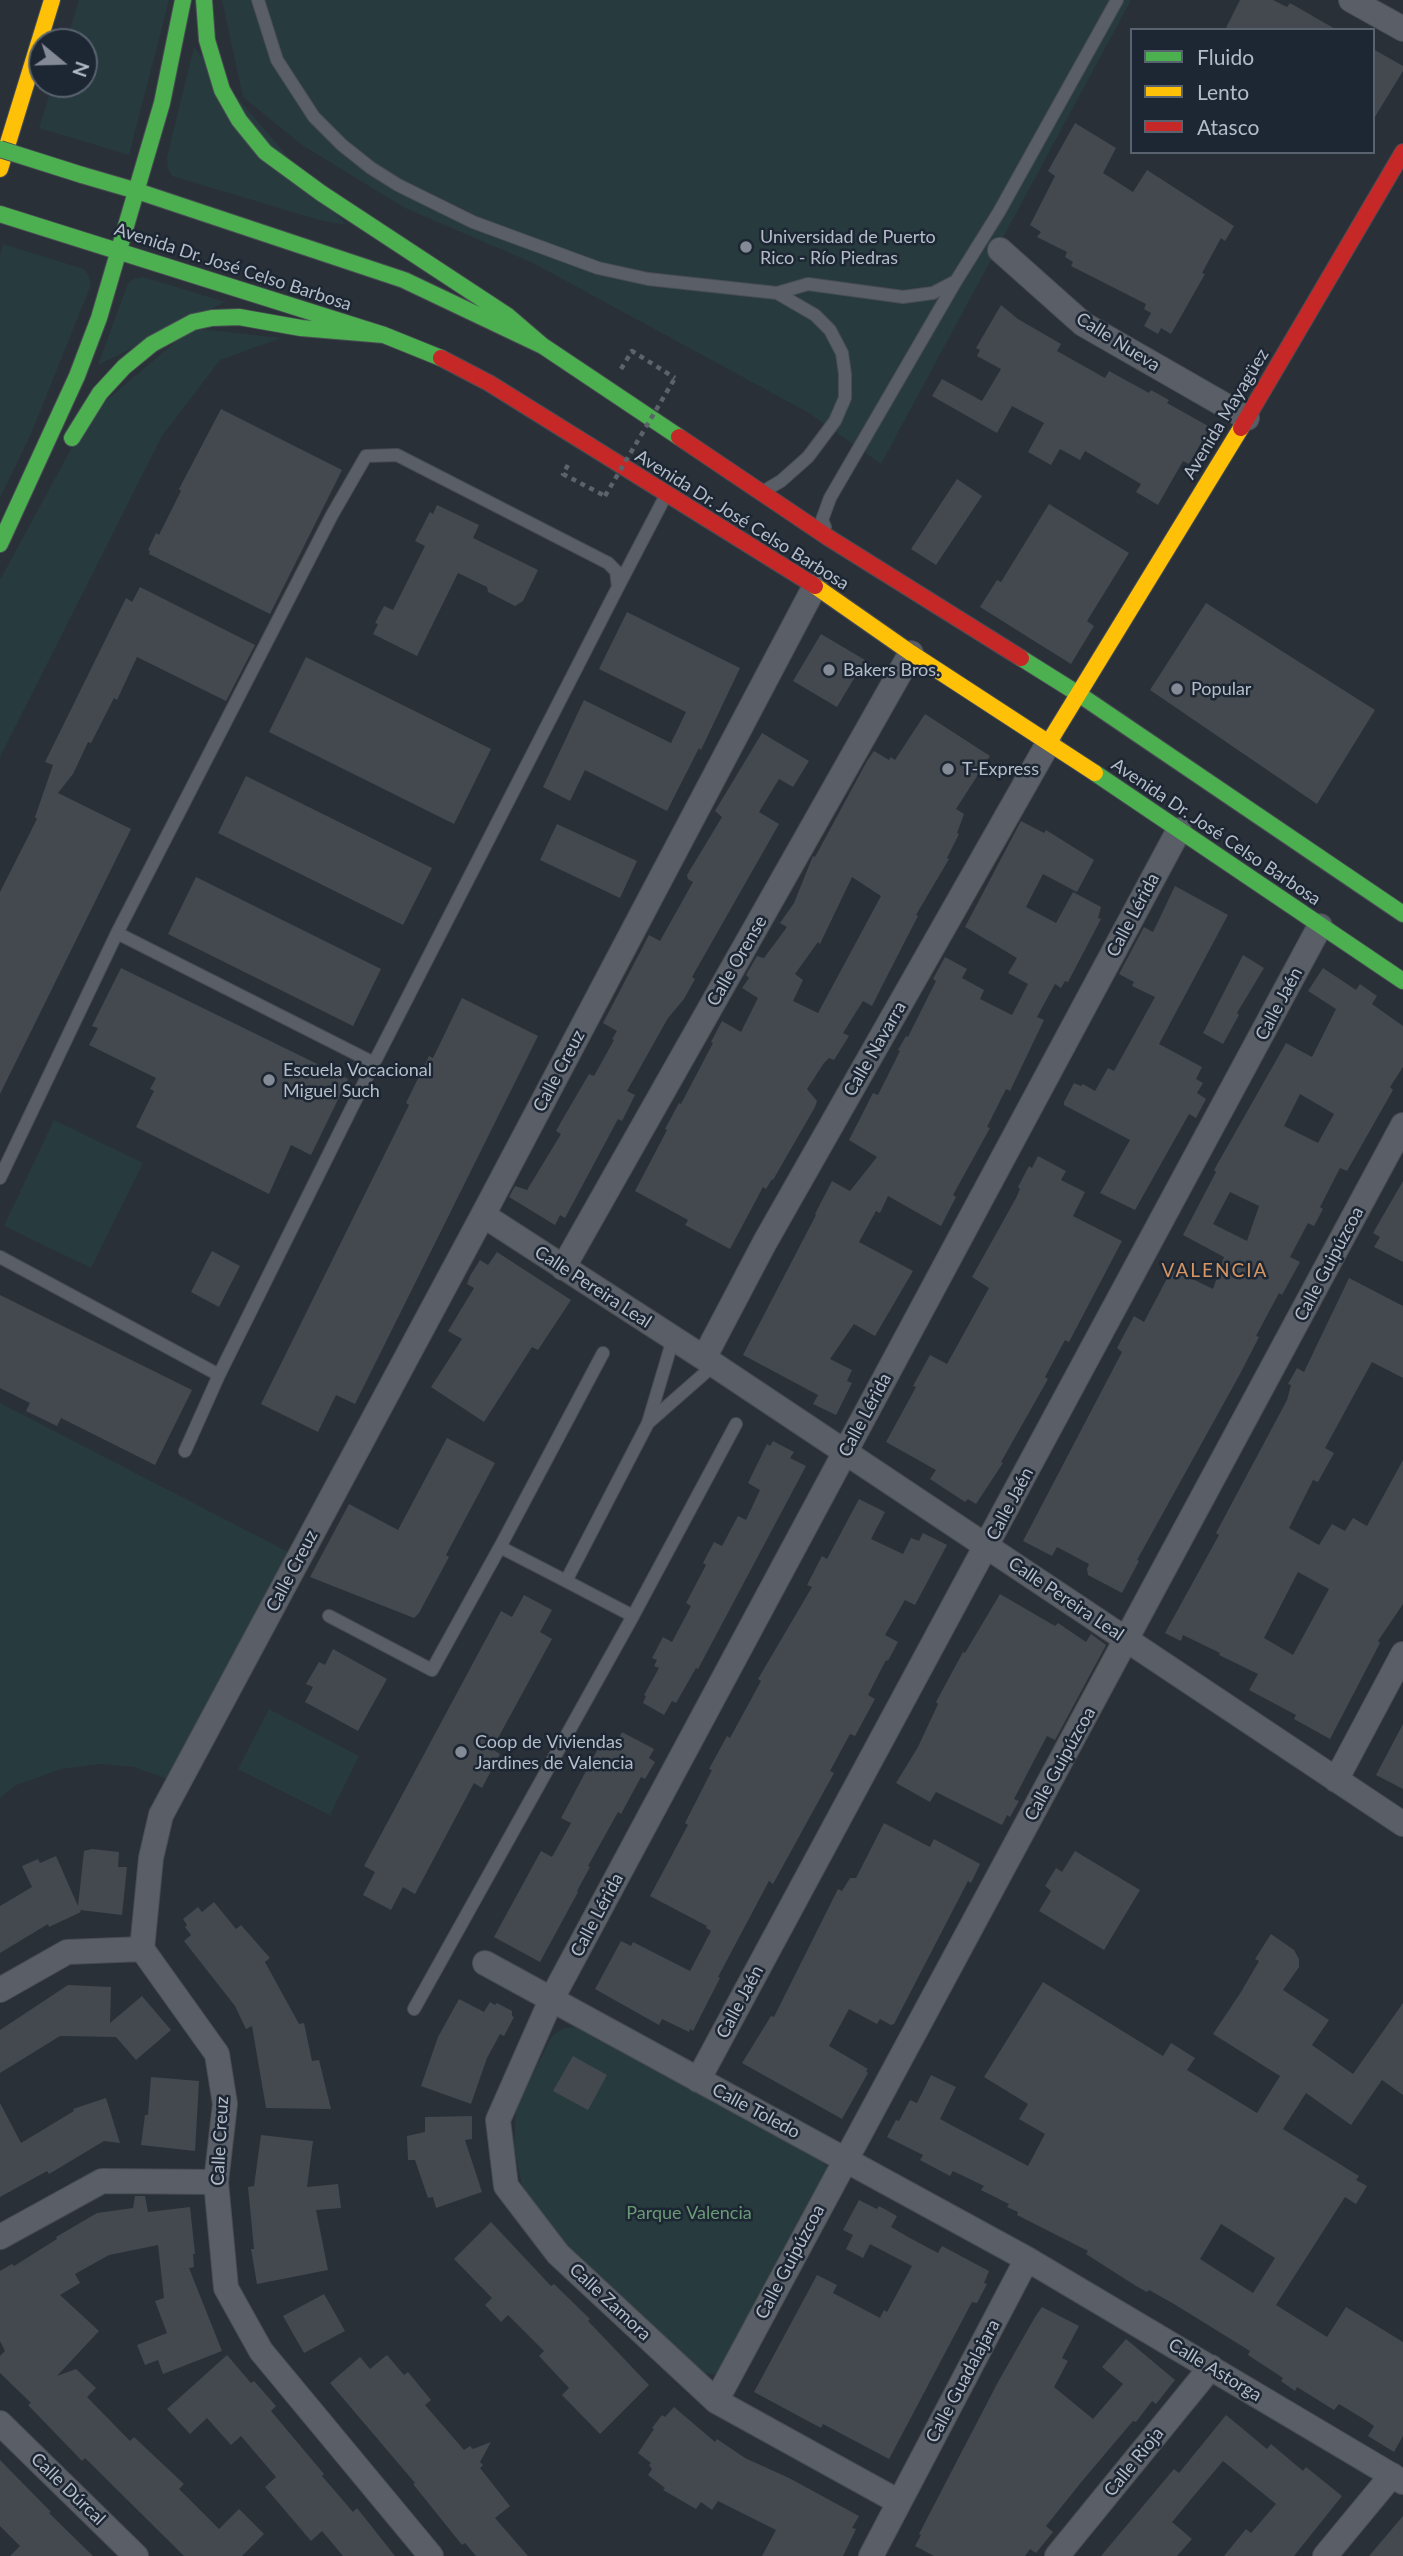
<!DOCTYPE html>
<meta charset="utf-8">
<style>
body{margin:0}
#map{position:relative;width:1403px;height:2556px;overflow:hidden;background:#2a3038;font-family:Lato,sans-serif}
canvas{display:block}
.legend{position:absolute;left:1130px;top:28px;width:245px;height:126px;box-sizing:border-box;background:#1d2633;border:2px solid #59626f;margin:0;padding:9px 12px;list-style:none;font-size:21px;color:#b4bcc9}
.legend li{display:flex;align-items:center;gap:14px;height:35px}
.legend b{width:35px;border:2px solid #59626f}
.north{position:absolute;left:28px;top:28px;width:70px;height:70px;box-sizing:border-box;background:#1d2633;border:2px solid #59626f;border-radius:50%;rotate:109deg;font-size:19px;font-weight:700;line-height:28px;text-align:center;color:#b4bcc9}
.north::after{content:'';display:block;margin:auto;width:24px;height:32px;background:#848b96;clip-path:polygon(50% 0,100% 100%,50% 72%,0 100%)}
</style>
<div id="map">
<canvas width="1403" height="2556"></canvas>
<ul class="legend">
<li><b style="height:9px;background:#4caf50"></b>Fluido</li>
<li><b style="height:9px;background:#ffc107"></b>Lento</li>
<li><b style="height:9px;background:#c62828"></b>Atasco</li>
</ul>
<div class="north">N</div>
</div>
<script>
const ctx = document.querySelector('canvas').getContext('2d');
ctx.lineJoin = 'round';
function fill(path, color) {
  ctx.fillStyle = color;
  ctx.fill(path, 'evenodd');
}
function toPath(rows) {
  const path = new Path2D();
  for (const r of rows) {
    path.moveTo(r[0], r[1]);
    for (let i = 2; i < r.length; i += 2) path.lineTo(r[i], r[i + 1]);
  }
  return path;
}
function stroke(path, color, width, dash) {
  ctx.strokeStyle = color;
  ctx.lineWidth = width;
  ctx.lineCap = dash ? 'butt' : 'round';
  ctx.setLineDash(dash || []);
  ctx.stroke(path);
}
function drawText(font, color, halo, rows, align = 'center') {
  ctx.font = font + ' Lato,sans-serif';
  ctx.lineWidth = 5;
  ctx.setLineDash([]);
  ctx.textBaseline = 'middle';
  ctx.strokeStyle = halo;
  ctx.fillStyle = color;
  for (const [text, x, y, turn = 0] of rows) {
    ctx.save();
    ctx.translate(x, y);
    ctx.rotate((+turn || 0) * Math.PI / 180);
    ctx.textAlign = isNaN(turn) ? turn : align;
    if (halo) ctx.strokeText(text, 0, 0);
    ctx.fillText(text, 0, 0);
    ctx.restore();
  }
}
const green = toPath([
 [79,0,169,0,129,155,39,128,53,84,84,84,84,42,66,42],
 [222,0,1131,0,881,464,809,413,533,263,405,208,302,145,243,97],
 [194,47,346,225,319,220,172,176,168,168,167,157],
 [3,244,84,269,89,276,91,285,31,434,0,498,0,255],
 [143,277,225,302,98,365,128,283,134,279],
 [192,328,281,338,220,360,162,436,0,757,0,580,90,414],
 [54,1120,143,1163,91,1268,4,1226],
 [0,1403,290,1553,168,1779,134,1767,102,1764,61,1769,14,1786,0,1798],
 [269,1709,359,1756,330,1815,238,1769],
 [575,2027,821,2160,828,2168,717,2375,704,2373,559,2243,528,2199,521,2181,514,2148,516,2109,525,2088,553,2035,564,2028]
]);
const building = toPath([
 [1240,0,1273,0,1287,7,1290,3,1337,30,1225,30],
 [1373,49,1403,66,1403,71,1373,120],
 [1075,123,1116,148,1103,173,1133,192,1147,170,1234,226,1225,241,1221,238,1202,273,1205,274,1171,334,1161,328,1158,334,1144,326,1151,313,1144,309,1146,304,1071,266,1073,262,1065,257,1067,252,1037,237,1041,232,1030,225,1055,176,1048,171],
 [1001,305,1018,319,1061,344,1057,351,1105,378,1109,371,1149,393,1151,390,1169,400,1167,403,1210,427,1189,464,1183,461,1158,505,1136,492,1141,484,1085,451,1080,460,1060,449,1051,465,1028,452,1044,423,1012,406,997,433,932,396,942,379,982,401,1001,369,977,356,980,350,976,348],
 [221,409,342,470,270,614,149,554,150,551,148,550,156,533,159,535,181,491,179,489],
 [957,479,982,496,936,565,911,549],
 [1049,504,1129,553,1087,621,1094,626,1071,664,980,607,997,580,1001,582],
 [437,505,479,525,473,538,538,570,523,601,515,606,488,592,487,587,458,573,417,656,373,634,378,624,375,623,384,606,393,610,425,546,415,541,430,512,433,514],
 [140,587,255,645,226,701,137,657,117,700,114,698,91,743,88,742,73,774,58,793,131,829,0,1094,0,892,37,819,35,817,53,765,45,762,126,598,132,602],
 [1206,603,1375,710,1317,804,1150,690],
 [627,612,740,668,701,750,699,748,667,811,585,770,570,801,543,787,584,700,671,743,686,712,599,669],
 [821,634,865,660,837,707,793,681],
 [306,657,491,749,454,824,269,732],
 [925,714,990,756,956,809,964,814,957,833,959,834,947,858,949,859,916,915,918,916,883,984,872,1006,863,1001,843,1033,849,1036,834,1060,829,1058,824,1063,807,1089,817,1101,815,1107,773,1180,772,1179,766,1189,763,1187,730,1249,685,1225,688,1220,635,1191,667,1130,665,1129,679,1103,681,1104,713,1043,711,1042,722,1021,741,1032,758,998,742,988,749,978,746,975,757,956,764,958,787,927,780,923,794,903,813,856,815,857,867,761,874,751,889,760,891,757,895,760],
 [852,877,881,896,818,1013,793,1001,803,980,795,974,818,942,820,944],
 [762,733,809,761,793,787,779,779,759,812,779,824,692,977,695,979,684,999,668,1018,627,1091,635,1095,622,1121,618,1119,565,1218,560,1215,555,1225,509,1197,515,1186,527,1190,561,1134,556,1131,561,1122,589,1074,594,1076,614,1040,612,1039,617,1031,603,1023,649,935,660,941,693,882,688,879,687,875,722,817,715,811],
 [246,776,432,868,403,925,218,833],
 [1021,821,1044,833,1046,830,1094,860,1077,892,1043,874,1026,907,1056,923,1073,892,1101,907,1098,918,1101,919,1068,982,1065,981,1061,988,1055,984,1037,1017,1044,1020,1010,1091,1006,1089,987,1127,990,1128,953,1195,956,1197,941,1226,888,1196,880,1213,876,1211,859,1242,913,1271,875,1336,854,1324,830,1359,852,1370,847,1381,852,1383,836,1415,813,1404,818,1395,743,1355,816,1215,815,1214,832,1181,850,1191,877,1157,849,1140,873,1093,878,1095,900,1051,898,1050,906,1036,908,1037,936,981,933,979,945,957,967,969,962,978,984,990,980,999,1012,1015,1028,984,1008,973,1017,958,965,927],
 [557,824,637,861,620,898,540,860],
 [196,877,381,969,353,1026,168,934],
 [1175,886,1228,915,1159,1044,1202,1067,1196,1079,1203,1083,1197,1093,1206,1099,1196,1118,1189,1114,1135,1210,1100,1193,1130,1140,1064,1105,1064,1102,1074,1083,1081,1086,1083,1084,1095,1091,1108,1068,1114,1071,1155,997,1132,986,1134,982,1119,974,1144,927,1153,932],
 [1243,955,1264,968,1237,1013,1239,1015,1223,1044,1203,1033],
 [121,968,348,1079,311,1155,291,1145,269,1194,136,1127,154,1091,150,1089,156,1078,89,1045,98,1028,92,1026],
 [1323,968,1356,990,1360,984,1377,996,1372,1004,1403,1026,1403,1067,1390,1087,1393,1090,1347,1171,1340,1168,1320,1207,1323,1209,1314,1226,1308,1223,1290,1257,1300,1262,1282,1295,1279,1293,1256,1336,1259,1337,1240,1374,1137,1560,1139,1561,1122,1593,1088,1575,1087,1569,1089,1564,1057,1547,1052,1556,1023,1541,1122,1352,1117,1348,1134,1316,1144,1322,1172,1269,1213,1289,1224,1257,1183,1235,1216,1172,1214,1170,1286,1043,1312,1057,1336,1009,1308,991],
 [1300,1094,1334,1114,1318,1143,1284,1126],
 [1230,1192,1259,1206,1247,1241,1213,1224],
 [462,998,538,1036,355,1404,336,1395,318,1432,261,1404,409,1105,406,1103,429,1056,433,1058],
 [1038,1156,1066,1171,1061,1180,1085,1192,1073,1216,1122,1241,1069,1342,1065,1340,1045,1377,1048,1379,1001,1462,1003,1463,976,1504,968,1499,965,1502,930,1479,936,1470,886,1442,916,1387,913,1386,930,1355,947,1364,989,1288,972,1277,1016,1198,1020,1189,1018,1187,1029,1166,1032,1168],
 [1403,1181,1403,1262,1374,1247,1380,1237,1373,1233],
 [212,1251,240,1266,219,1307,191,1292],
 [497,1252,571,1300,538,1350,532,1347,484,1422,431,1387,462,1339,448,1331,474,1288,467,1284,470,1276,480,1260,488,1265],
 [1349,1278,1403,1306,1403,1378,1372,1362,1325,1448,1334,1453,1318,1482,1313,1480,1289,1528,1319,1545,1332,1524,1345,1531,1353,1518,1367,1526,1403,1460,1403,1604,1378,1641,1380,1643,1330,1739,1294,1719,1296,1715,1249,1690,1258,1674,1219,1655,1220,1653,1183,1635,1181,1641,1165,1633,1214,1544,1219,1535,1216,1533,1287,1400,1291,1385,1288,1384,1297,1368,1304,1372],
 [1298,1572,1329,1589,1293,1655,1264,1638],
 [0,1295,192,1390,155,1465,61,1418,57,1426,26,1411,30,1403,0,1388],
 [447,1438,495,1463,446,1555,449,1557,419,1613,414,1618,310,1577,349,1504,398,1530],
 [773,1441,794,1452,790,1458,806,1466,698,1669,696,1668,676,1703,672,1701,664,1715,643,1703,646,1696,644,1695,659,1668,654,1666,657,1660,652,1658,663,1637,672,1642,691,1606,686,1603,706,1565,703,1563,714,1542,722,1546,738,1516,746,1520,760,1490,748,1483,767,1444,770,1446],
 [859,1499,885,1512,871,1539,903,1554,911,1538,919,1541,923,1533,947,1545,915,1605,905,1600,885,1635,898,1642,888,1661,886,1660,868,1695,875,1699,855,1736,850,1734,830,1771,834,1773,773,1884,769,1881,718,1977,720,1978,693,2031,690,2029,689,2032,662,2019,659,2025,595,1989,621,1941,631,1946,633,1942,690,1971,711,1931,706,1928,707,1926,650,1896,688,1825,685,1823,712,1770,709,1769,727,1736,730,1738,761,1681,758,1679,812,1587,807,1585,822,1556,827,1559],
 [1000,1594,1055,1626,1058,1623,1086,1642,1091,1634,1106,1645,1055,1740,1047,1736,1040,1749,1014,1799,1019,1801,1010,1817,1007,1815,1002,1825,936,1792,930,1802,896,1783,918,1747,938,1704,936,1702,963,1652,965,1653],
 [524,1595,552,1610,540,1632,552,1639,492,1749,500,1754,482,1788,474,1783,415,1894,403,1887,391,1910,363,1895,375,1872,364,1866,501,1611,512,1617],
 [333,1649,387,1679,358,1731,305,1702,313,1687,306,1684,319,1662,325,1665],
 [1403,1724,1403,1789,1376,1775],
 [622,1732,654,1749,649,1758,655,1762,645,1779,641,1777,621,1814,618,1812,588,1866,590,1867,577,1891,578,1892,540,1962,494,1937,541,1851,552,1857,571,1823,561,1818,601,1743,613,1749],
 [884,1823,930,1847,934,1839,980,1864,971,1883,968,1881,894,2024,891,2025,880,2019,877,2024,849,2009,829,2046,868,2069,866,2071,868,2073,842,2119,742,2063,771,2016,774,2017,838,1889,842,1891,850,1878,856,1878],
 [92,1849,119,1852,118,1867,127,1867,122,1915,80,1910,81,1912,49,1927,48,1924,0,1953,0,1906,32,1887,22,1866,38,1859,40,1863,56,1856,78,1906,84,1851],
 [1075,1851,1140,1890,1104,1950,1039,1911,1051,1891,1045,1886,1056,1868,1062,1872],
 [214,1902,236,1929,241,1925,270,1958,265,1962,299,2024,304,2023,312,2061,319,2060,331,2109,266,2108,252,2026,246,2029,235,2006,184,1941,191,1935,185,1927,187,1925,183,1919,198,1907,202,1912],
 [1271,1934,1294,1950,1299,1959,1299,1967,1283,1990,1329,2020,1312,2045,1353,2074,1403,2003,1403,2095,1382,2080,1351,2125,1306,2093,1283,2129,1359,2176,1356,2180,1367,2186,1356,2204,1345,2197,1276,2305,1327,2337,1346,2307,1403,2342,1403,2436,1394,2452,1368,2436,1374,2426,1367,2421,1339,2404,1334,2410,1297,2387,1295,2391,1281,2381,1283,2378,1248,2355,1250,2351,1174,2304,1149,2290,1147,2292,1136,2286,1086,2254,1088,2251,1017,2215,1018,2212,1007,2207,1009,2204,981,2190,984,2186,953,2171,950,2176,920,2160,923,2155,887,2137,896,2120,899,2121,910,2100,917,2103,931,2075,956,2087,940,2119,1028,2166,1045,2134,1019,2119,1028,2104,984,2077,1043,1982,1163,2056,1171,2043,1195,2058,1187,2070,1257,2113,1280,2076,1213,2034,1241,1992,1259,1961,1255,1959],
 [1221,2224,1275,2258,1253,2293,1200,2259],
 [68,1985,111,1987,110,2023,142,1996,171,2030,136,2060,116,2037,60,2036,0,2073,0,2030],
 [459,1999,484,2012,490,2002,495,2005,497,2003,512,2011,512,2016,514,2017,504,2036,500,2034,487,2058,471,2104,421,2086,438,2037],
 [573,2056,607,2075,588,2110,553,2091],
 [151,2077,199,2081,195,2151,141,2145,145,2115,148,2115],
 [106,2098,120,2143,104,2141,49,2174,47,2171,0,2197,0,2103,21,2143,74,2111,73,2109],
 [472,2116,472,2139,465,2140,482,2192,436,2208,433,2197,428,2198,415,2160,408,2160,407,2136,425,2132,425,2117],
 [261,2135,313,2141,307,2187,338,2184,341,2208,316,2210,328,2270,257,2284,251,2249,254,2249,248,2187,254,2186],
 [135,2196,145,2196,148,2212,190,2207,195,2254,193,2254,194,2267,189,2268,222,2351,163,2374,158,2360,145,2365,137,2345,167,2333,155,2301,164,2298,158,2245,109,2255,75,2274,80,2283,60,2295,99,2331,57,2376,76,2369,96,2388,87,2397,130,2441,134,2437,184,2484,179,2489,219,2529,239,2509,264,2534,242,2556,184,2556,85,2458,82,2461,28,2405,31,2403,0,2373,0,2356,5,2351,0,2341,0,2271,12,2264,14,2266,57,2239,56,2237,97,2213,133,2208],
 [859,2200,877,2209,879,2206,897,2216,891,2227,908,2237,938,2253,942,2246,989,2271,984,2283,987,2284,977,2303,972,2302,889,2459,823,2424,821,2428,754,2392,817,2275,837,2285,833,2293,880,2318,884,2310,887,2312,912,2266,870,2244,863,2258,846,2249,853,2235,843,2230],
 [491,2222,551,2286,554,2284,590,2319,588,2321,649,2385,600,2434,562,2395,569,2388,539,2356,544,2351,508,2315,501,2322,485,2305,492,2298,454,2259],
 [324,2294,345,2331,304,2353,283,2316],
 [1042,2307,1079,2326,1062,2358,1068,2361,1054,2387,1093,2419,1123,2384,1102,2367,1126,2339,1175,2380,1156,2404,1152,2401,1136,2422,1133,2421,1083,2480,1046,2526,1053,2532,1036,2553,1030,2549,1025,2556,934,2556,915,2546,921,2535,919,2534,998,2382,1035,2317],
 [227,2355,251,2383,254,2381,276,2406,271,2411,324,2474,322,2476,353,2512,357,2508,395,2556,343,2556,322,2531,311,2541,265,2487,276,2477,241,2436,231,2445,207,2418,190,2434,167,2409],
 [387,2355,404,2375,408,2372,431,2400,425,2405,464,2450,470,2446,473,2449,491,2442,480,2462,483,2465,480,2468,510,2506,495,2518,528,2556,476,2556,465,2543,462,2545,413,2484,415,2483,330,2383,360,2357,370,2369],
 [674,2407,715,2442,717,2439,745,2458,789,2478,859,2516,852,2528,856,2529,843,2556,762,2556,776,2530,718,2501,712,2510,701,2502,696,2509,663,2490,665,2488,648,2475,652,2469,649,2465,651,2463,638,2453,654,2429,652,2428,662,2415,665,2417],
 [1226,2415,1267,2449,1271,2444,1303,2471,1306,2467,1342,2496,1294,2556,1224,2556,1246,2529,1251,2533,1276,2504,1223,2461,1172,2522,1192,2539,1177,2556,1101,2556,1174,2469,1179,2473],
 [0,2460,51,2512,49,2513,93,2556,10,2556,20,2546,0,2526],
 [1403,2516,1403,2556,1369,2556]
]);
const path = toPath([
 [621,369,632,351,675,378],
 [568,465,563,474,605,496]
]);
const lane = toPath([
 [258,0,277,60,314,117,342,145,371,168,398,185,473,222,598,268,648,279,777,293,808,284,903,297,933,293,956,281,999,212,1117,0],
 [764,491,781,481,808,457,835,421,845,398,845,374,842,353,830,330,815,315,777,293],
 [825,527,822,520,830,498,956,281],
 [618,587,666,495],
 [117,933,374,1063],
 [0,1178,117,933,332,515,366,456,397,455,608,563,616,571,618,587,374,1063,219,1375,185,1451],
 [0,1257,219,1375],
 [673,1339,648,1423,714,1365],
 [603,1353,500,1547,566,1581,648,1423],
 [566,1581,633,1616,736,1424],
 [329,1616,432,1670,500,1547],
 [414,2009,633,1616]
]);
const street = toPath([
 [1351,0,1403,29],
 [1000,250,1083,324,1247,418],
 [483,1215,704,1358,1403,1824],
 [563,1268,911,653],
 [704,1358,765,1242,1049,742],
 [1336,1780,1403,1654],
 [485,1963,1027,2259,1403,2482],
 [0,1990,67,1952,142,1949],
 [698,2080,1320,926],
 [0,2237,102,2181,216,2182],
 [716,2401,1403,1125],
 [0,2423,136,2556],
 [899,2502,716,2401,558,2254,506,2186,498,2120,551,2000,1179,830],
 [431,2556,261,2351,226,2288,216,2182,225,2104,217,2054,142,1949,151,1858,161,1815,483,1215,815,586],
 [871,2556,1027,2259],
 [1057,2556,1211,2367],
 [1325,2556,1392,2475]
]);
const fast = toPath([
 [204,0,207,40,222,90,239,120,265,152,321,193,508,316,543,346],
 [82,175,137,191,404,280,543,346,679,437],
 [0,214,384,335,441,358],
 [72,438,100,393,124,367,152,344,193,322,212,318,239,317,301,328,384,335],
 [0,544,77,376,99,318,162,103,183,0],
 [1021,658,1080,695,1403,914],
 [1095,773,1403,981]
]);
const slow = toPath([
 [0,169,52,0],
 [815,586,911,653,1095,773],
 [1049,742,1241,428]
]);
const jam = toPath([
 [441,358,489,383,815,586],
 [1241,428,1403,152],
 [679,437,829,538,1021,658]
]);
const pathBridge = toPath([
 [605,496,675,378]
]);
const fastBridge = toPath([
 [0,149,82,175]
]);
const markers = [
 [746,247,7,"#848b96"],
 [829,670,7,"#848b96"],
 [1177,689,7,"#848b96"],
 [948,769,7,"#848b96"],
 [269,1080,7,"#848b96"],
 [461,1752,7,"#848b96"]
];
const poiNames = [
 ["Universidad de Puerto",760,237],
 ["Rico - Río Piedras",760,258],
 ["Bakers Bros.",843,670],
 ["Popular",1191,689],
 ["T-Express",962,769],
 ["Escuela Vocacional",283,1070],
 ["Miguel Such",283,1091],
 ["Coop de Viviendas",475,1742],
 ["Jardines de Valencia",475,1763]
];
const streetNames = [
 ["Avenida Dr. José Celso Barbosa",233,267,18],
 ["Calle Nueva",1118,342,32],
 ["Avenida Mayagüez",1226,414,-59],
 ["Avenida Dr. José Celso Barbosa",742,520,32],
 ["Avenida Dr. José Celso Barbosa",1216,832,34],
 ["Calle Lérida",1133,915,-62],
 ["Calle Orense",737,961,-60],
 ["Calle Jaén",1279,1004,-62],
 ["Calle Navarra",875,1049,-60],
 ["Calle Creuz",559,1071,-62],
 ["Calle Guipúzcoa",1329,1264,-62],
 ["Calle Pereira Leal",593,1287,33],
 ["Calle Lérida",865,1415,-62],
 ["Calle Jaén",1010,1504,-62],
 ["Calle Creuz",292,1571,-62],
 ["Calle Pereira Leal",1066,1599,34],
 ["Calle Guipúzcoa",1060,1764,-61],
 ["Calle Lérida",597,1915,-62],
 ["Calle Jaén",740,2002,-62],
 ["Calle Toledo",756,2111,28],
 ["Calle Creuz",220,2141,-87],
 ["Calle Guipúzcoa",790,2262,-62],
 ["Calle Zamora",610,2302,43],
 ["Calle Astorga",1215,2370,31],
 ["Calle Guadalajara",963,2381,-62],
 ["Calle Rioja",1134,2462,-51],
 ["Calle Dúrcal",68,2489,44]
];
const parkNames = [
 ["Parque Valencia",689,2213]
];
const neighbourhoodNames = [
 ["VALENCIA",1215,1271]
];
fill(green, '#273a3e');
fill(building, '#444950');
stroke(lane, '#484c53', 14);
stroke(street, '#484c53', 26);
stroke(fast, '#484c53', 18);
stroke(slow, '#484c53', 18);
stroke(jam, '#484c53', 18);
stroke(path, '#5d636a', 4.5, [5, 5]);
stroke(lane, '#5a5e66', 12);
stroke(street, '#5a5e66', 24);
stroke(fast, '#4caf50', 16);
stroke(slow, '#ffc107', 16);
stroke(jam, '#c62828', 16);
stroke(fastBridge, '#484c53', 18, []);
stroke(pathBridge, '#5d636a', 4.5, [5, 5]);
stroke(fastBridge, '#4caf50', 16);
for (const [x, y, r, color] of markers) {
  const dot = new Path2D();
  dot.arc(x, y, r, 0, 2 * Math.PI);
  ctx.fillStyle = color;
  ctx.fill(dot);
  stroke(dot, '#1d2633', 2.5);
}
drawText('18px', '#b4bcc9', '#1d2633', poiNames, 'left');
drawText('18px', '#b4bcc9', '#1d2633', streetNames);
drawText('18px', '#6b9a76', '#1d2633', parkNames);
ctx.letterSpacing = '2px';
drawText('19px', '#d59563', '#1d2633', neighbourhoodNames);
ctx.letterSpacing = '0px';
</script>
